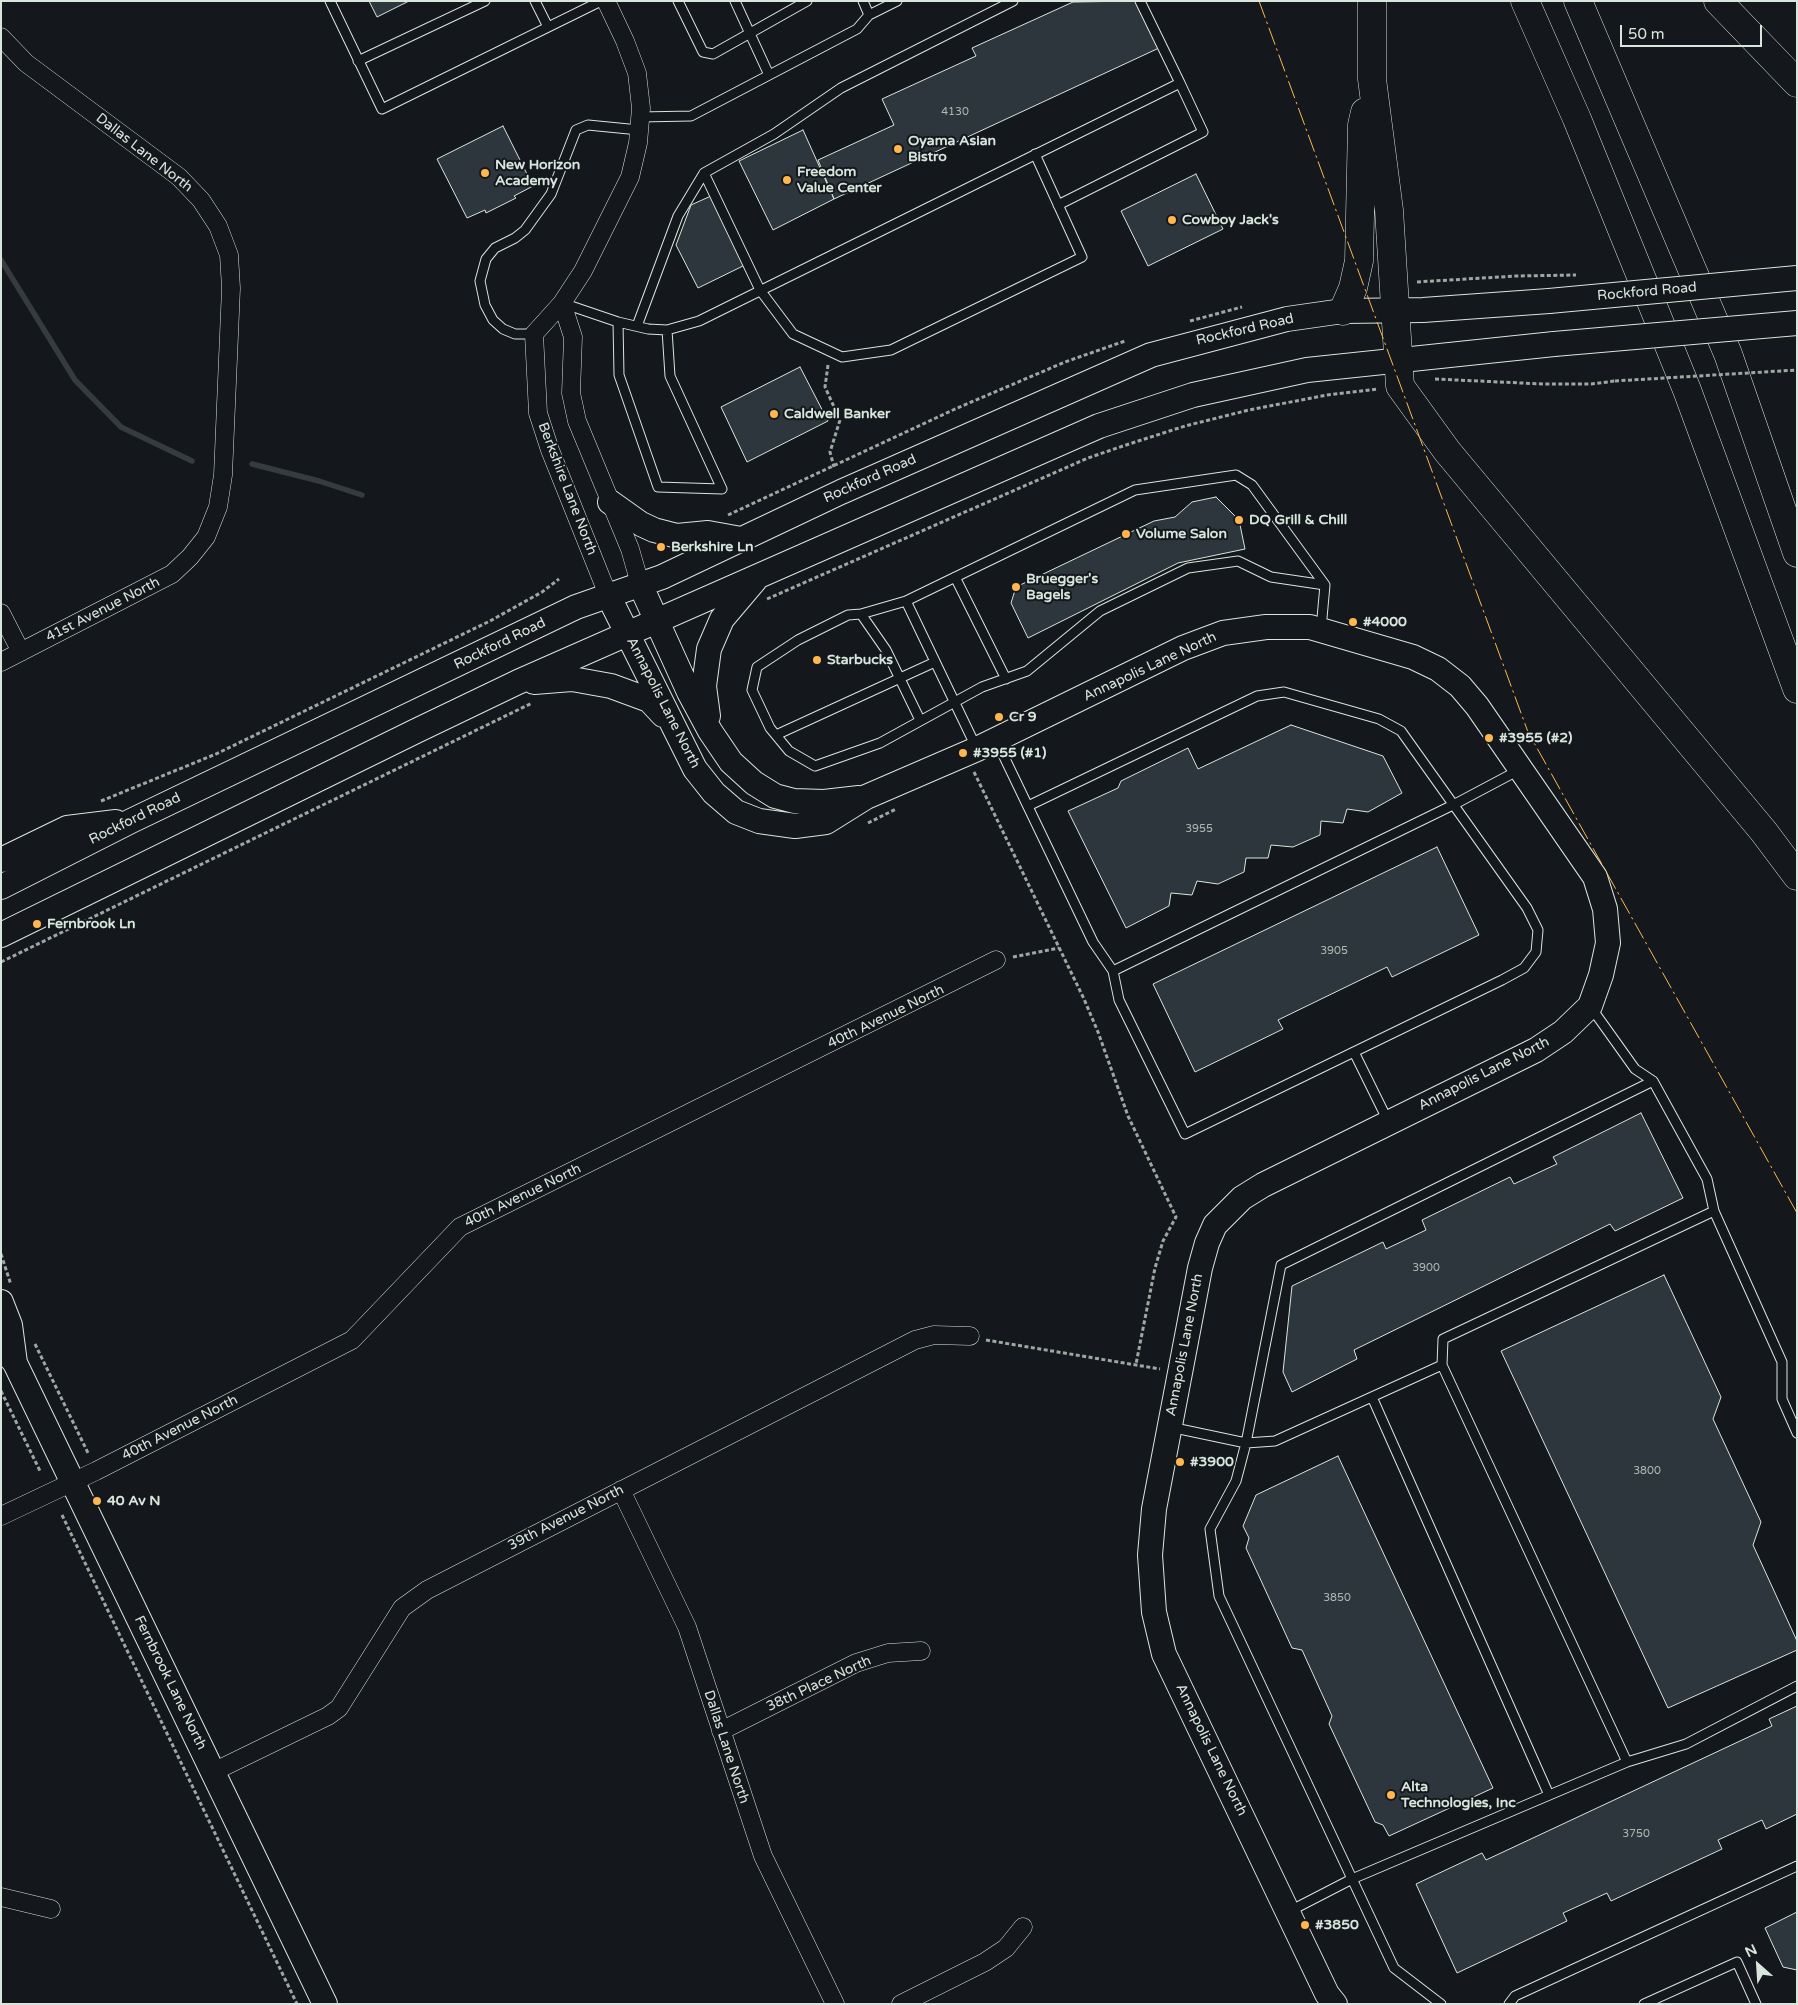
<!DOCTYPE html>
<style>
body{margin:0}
#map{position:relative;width:1798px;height:2005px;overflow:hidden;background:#14181c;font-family:"Varela Round",sans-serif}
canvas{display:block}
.frame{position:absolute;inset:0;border:2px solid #d8e6dc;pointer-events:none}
.north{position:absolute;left:1733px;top:1940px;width:50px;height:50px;-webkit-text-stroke:4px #14181c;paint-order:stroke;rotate:334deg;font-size:14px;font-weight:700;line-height:20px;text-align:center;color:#d8e6dc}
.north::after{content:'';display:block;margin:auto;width:18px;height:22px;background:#d8e6dc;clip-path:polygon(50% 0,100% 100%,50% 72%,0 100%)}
.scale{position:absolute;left:1620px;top:25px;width:142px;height:22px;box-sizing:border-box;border:2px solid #d8e6dc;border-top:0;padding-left:6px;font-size:15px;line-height:18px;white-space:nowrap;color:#d8e6dc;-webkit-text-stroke:4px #14181c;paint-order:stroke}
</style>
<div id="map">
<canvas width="1798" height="2005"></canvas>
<div class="frame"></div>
<div class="north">N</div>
<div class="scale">50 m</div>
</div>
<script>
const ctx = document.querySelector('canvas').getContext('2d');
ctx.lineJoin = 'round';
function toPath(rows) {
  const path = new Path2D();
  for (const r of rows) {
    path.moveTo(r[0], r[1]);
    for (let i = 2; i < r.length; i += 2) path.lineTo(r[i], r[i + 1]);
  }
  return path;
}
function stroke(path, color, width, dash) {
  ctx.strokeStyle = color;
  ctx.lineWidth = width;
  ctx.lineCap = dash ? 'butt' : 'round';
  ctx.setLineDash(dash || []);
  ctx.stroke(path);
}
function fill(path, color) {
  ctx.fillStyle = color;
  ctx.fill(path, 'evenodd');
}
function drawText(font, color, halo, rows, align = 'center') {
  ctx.font = font + ' "Varela Round",sans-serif';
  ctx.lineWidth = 4;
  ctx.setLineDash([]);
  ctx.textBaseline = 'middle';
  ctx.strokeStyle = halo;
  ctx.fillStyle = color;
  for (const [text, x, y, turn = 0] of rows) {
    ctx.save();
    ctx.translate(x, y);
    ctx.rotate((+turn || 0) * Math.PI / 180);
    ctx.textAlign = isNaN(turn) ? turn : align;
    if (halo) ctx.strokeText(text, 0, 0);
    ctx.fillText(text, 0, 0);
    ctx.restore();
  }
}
const stream = toPath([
 [1,260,75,380,121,427,192,461],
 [252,464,319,481,362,495]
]);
const building = toPath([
 [369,1,409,1,377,17,369,1],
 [1137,1,1159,48,834,199,818,160,894,125,882,99,976,56,972,48,1073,2,1137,1],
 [503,126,533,186,514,196,516,198,486,213,485,210,467,218,437,159,503,126],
 [803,130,834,199,773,230,739,161,803,130],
 [1196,174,1223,229,1148,266,1121,211,1196,174],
 [711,196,745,265,698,288,676,245,691,205,711,196],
 [800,367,828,421,747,462,721,407,800,367],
 [1216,497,1239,520,1245,549,1178,563,1028,638,1011,603,1016,587,1154,521,1175,517,1192,502,1216,497],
 [1291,725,1383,756,1402,793,1368,812,1347,809,1343,823,1321,821,1320,835,1293,847,1271,845,1268,858,1246,858,1244,872,1218,884,1197,881,1192,895,1171,893,1169,906,1126,928,1068,811,1118,788,1121,781,1188,748,1198,769,1291,725],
 [1437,847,1479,935,1392,977,1387,967,1278,1020,1283,1029,1195,1072,1153,984,1437,847],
 [1641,1113,1683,1198,1615,1231,1610,1224,1354,1350,1357,1359,1292,1392,1283,1372,1292,1286,1383,1242,1386,1249,1426,1230,1422,1220,1510,1177,1514,1184,1557,1164,1553,1157,1641,1113],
 [1664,1275,1721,1397,1713,1419,1761,1522,1753,1545,1797,1641,1797,1650,1668,1708,1501,1351,1664,1275],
 [1338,1456,1493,1788,1389,1836,1383,1825,1375,1822,1329,1724,1332,1716,1302,1650,1292,1648,1246,1548,1249,1538,1243,1526,1256,1495,1338,1456],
 [1797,1706,1797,1814,1766,1829,1762,1820,1718,1840,1722,1849,1611,1901,1607,1893,1563,1913,1567,1921,1457,1973,1416,1884,1482,1853,1486,1860,1772,1726,1769,1719,1797,1706],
 [1797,1912,1797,1970,1783,1967,1765,1928,1797,1912]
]);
const path = toPath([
 [1417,282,1516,276,1576,275],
 [1190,321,1242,307],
 [828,365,825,387,840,420,830,452,834,467],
 [1435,379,1543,384,1591,384,1615,381],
 [728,515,955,409,1065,362,1125,341],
 [767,599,1088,458,1123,446,1185,426,1249,410,1327,395,1378,389],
 [974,772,1084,999,1098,1032,1128,1116,1176,1217,1163,1241,1155,1268,1136,1364],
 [101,801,216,754,490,621,542,592,559,579],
 [868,823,896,809],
 [1013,957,1059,948],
 [1,962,532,703],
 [1,1254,11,1285],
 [986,1340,1160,1369],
 [35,1344,89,1455],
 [1,1391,40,1471],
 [62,1515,297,2004]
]);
const lane = toPath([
 [330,1,382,109,601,1],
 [535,1,548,27],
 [678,1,703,52,713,54,807,1],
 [735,1,769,75],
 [863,1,869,15],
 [1013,1,841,88,774,134,704,173,760,290,793,334,842,357,891,350,1082,257,1035,154],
 [358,61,485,1],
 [640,117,691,116,857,29,869,15,897,1],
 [1058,205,1203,132,1180,83],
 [562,303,618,322,648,329,667,330,699,321,1180,83,1140,1],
 [618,322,619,375,658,487,722,489,670,376,667,330],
 [637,326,678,216,704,173],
 [534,334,515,334,503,329,493,320,485,305,480,281,486,259,495,248,515,238,525,230,551,194,576,130,588,125,639,130],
 [955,577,1006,679],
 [861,614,906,601],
 [920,720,886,650,861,614,848,615,798,640,757,667,752,690,770,728,789,751,815,766,880,743,982,687,1027,671,1100,611,1188,568,1238,561,1271,577,1325,585],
 [776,735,935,662],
 [996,740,1093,942,1113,971,1119,1000,1185,1134,1502,980,1524,968,1536,952,1538,930,1527,908,1401,731,1379,719,1284,692,1257,696,1028,806],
 [977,749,906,601,1135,490,1236,475,1252,485,1325,585,1321,629],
 [1113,971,1455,804,1519,770],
 [1590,1006,1635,1069,1653,1081],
 [1354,1052,1388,1121],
 [1442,1365,1627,1762],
 [1372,1397,1549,1795],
 [1170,1427,1246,1443,1275,1441,1442,1365,1443,1339,1714,1211],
 [1288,1912,1352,1879,1627,1762,1686,1744,1797,1686],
 [1441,2004,1394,1968,1219,1596,1210,1529,1236,1481,1246,1443,1281,1265,1653,1081,1707,1179,1714,1211,1782,1362,1782,1399,1797,1433],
 [1509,2004,1515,1996,1797,1866],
 [1644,2004,1737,1962,1756,2004]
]);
const street = toPath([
 [606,1,625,41,637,73,641,108,638,143,630,177,583,271,562,303,534,334,538,413,550,450,608,595],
 [1,37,26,63,179,177,201,200,218,226,229,255,231,288,223,475,218,507,206,537,190,557,172,574,1,662],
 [562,303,573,337,571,393,577,421,630,549,640,584],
 [1,613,21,652],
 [621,1490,687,1627,763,1856,835,2004],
 [1,1516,96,1471,352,1340,460,1227,996,960],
 [721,1731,856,1663,888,1653,921,1651],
 [213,1772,328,1716,339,1708,402,1608,427,1590,915,1340,934,1335,970,1336],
 [1,1897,51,1909],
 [901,2004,985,1962,1006,1948,1023,1927]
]);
const secondary = toPath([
 [610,502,641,524,654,530,677,536,708,533,741,539],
 [640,584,689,692,710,731,731,762,754,783,775,796,794,801,824,802,859,798],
 [608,595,695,769,714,793,736,812,759,821,795,826,826,822,866,797,977,749,1183,648,1223,633,1266,627,1310,627,1413,657,1438,669,1460,686,1477,706,1595,877,1605,909,1608,943,1601,975,1590,1006,1563,1032,1536,1050,1263,1185,1242,1198,1215,1225,1207,1243,1200,1268,1154,1509,1150,1555,1154,1612,1164,1654,1327,1994,1335,2004],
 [534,682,572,679,611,686,649,700,663,715],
 [708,716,704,686,709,649,722,619,755,580],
 [1,860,67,828,116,822],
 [1,887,131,821,576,607,662,577,841,492,1151,355,1287,319,1343,311,1423,310,1549,301],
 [1,935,416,731,518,682,1099,426,1193,395,1307,370,1554,344],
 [1,1302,10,1325,15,1363],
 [1,1346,15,1363,325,2004]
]);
const highway = toPath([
 [1372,1,1372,79,1389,210,1400,386,1447,451,1764,832,1797,876],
 [1525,1,1577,119,1687,390,1797,689],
 [1578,1,1728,354,1797,553],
 [1718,1,1797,83],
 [1343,311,1353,288,1359,261,1362,125,1365,112]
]);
const pathBridge = toPath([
 [1615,381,1797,370]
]);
const secondaryBridge = toPath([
 [1549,301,1797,278],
 [1554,344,1797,323]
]);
const power = toPath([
 [1259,1,1528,732,1797,1213]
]);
const markers = [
 [898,149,5,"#ffb74d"],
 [485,173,5,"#ffb74d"],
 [787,180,5,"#ffb74d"],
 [1172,220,5,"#ffb74d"],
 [774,414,5,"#ffb74d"],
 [1239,520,5,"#ffb74d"],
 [1126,534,5,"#ffb74d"],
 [661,547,5,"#ffb74d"],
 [1016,587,5,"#ffb74d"],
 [1353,622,5,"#ffb74d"],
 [817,660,5,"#ffb74d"],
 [999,717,5,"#ffb74d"],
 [1489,738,5,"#ffb74d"],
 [963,753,5,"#ffb74d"],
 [37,924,5,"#ffb74d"],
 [1180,1462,5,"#ffb74d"],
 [97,1501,5,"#ffb74d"],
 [1391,1795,5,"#ffb74d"],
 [1305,1925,5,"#ffb74d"]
];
const numberNames = [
 ["4130",955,112],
 ["3955",1199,829],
 ["3905",1334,951],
 ["3900",1426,1268],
 ["3800",1647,1471],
 ["3850",1337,1598],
 ["3750",1636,1834]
];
const poiNames = [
 ["Oyama Asian",908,141],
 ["Bistro",908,157],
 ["New Horizon",495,165],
 ["Academy",495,181],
 ["Freedom",797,172],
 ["Value Center",797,188],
 ["Cowboy Jack's",1182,220],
 ["Caldwell Banker",784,414],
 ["DQ Grill & Chill",1249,520],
 ["Volume Salon",1136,534],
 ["Berkshire Ln",671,547],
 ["Bruegger's",1026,579],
 ["Bagels",1026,595],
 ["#4000",1363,622],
 ["Starbucks",827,660],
 ["Cr 9",1009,717],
 ["#3955 (#2)",1499,738],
 ["#3955 (#1)",973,753],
 ["Fernbrook Ln",47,924],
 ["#3900",1190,1462],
 ["40 Av N",107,1501],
 ["Alta",1401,1787],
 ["Technologies, Inc",1401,1803],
 ["#3850",1315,1925]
];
const streetNames = [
 ["Dallas Lane North",144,153,38],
 ["Rockford Road",1647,292,-5],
 ["Rockford Road",1245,330,-13],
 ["Rockford Road",870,479,-24],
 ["Berkshire Lane North",567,489,69],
 ["41st Avenue North",103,610,-27],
 ["Rockford Road",500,644,-26],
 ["Annapolis Lane North",1150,667,-25],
 ["Annapolis Lane North",663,703,63],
 ["Rockford Road",135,819,-26],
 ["40th Avenue North",886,1017,-26],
 ["Annapolis Lane North",1484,1074,-27],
 ["40th Avenue North",523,1196,-26],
 ["Annapolis Lane North",1185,1345,-79],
 ["40th Avenue North",180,1428,-27],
 ["39th Avenue North",566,1518,-27],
 ["Fernbrook Lane North",170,1683,64],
 ["38th Place North",819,1684,-25],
 ["Dallas Lane North",726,1747,72],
 ["Annapolis Lane North",1211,1750,64]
];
stroke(stream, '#363b3e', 5.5);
fill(building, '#2c363c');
stroke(building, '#d8e6dc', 1);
stroke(lane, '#d8e6dc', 11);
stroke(street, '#d8e6dc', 19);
stroke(secondary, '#d8e6dc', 26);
stroke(highway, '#d8e6dc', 29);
stroke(path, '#9da8a2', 3, [4, 2.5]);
stroke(lane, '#14181c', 9);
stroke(street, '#14181c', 18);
stroke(secondary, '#14181c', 24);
stroke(highway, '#14181c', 28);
stroke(secondaryBridge, '#d8e6dc', 26, []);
stroke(pathBridge, '#9da8a2', 3, [4, 2.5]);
stroke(secondaryBridge, '#14181c', 24);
stroke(power, '#ffb74d', 1, [18, 4, 2.5, 4]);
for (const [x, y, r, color] of markers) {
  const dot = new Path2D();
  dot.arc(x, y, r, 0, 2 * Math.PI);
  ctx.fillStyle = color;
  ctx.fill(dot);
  stroke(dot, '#14181c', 2);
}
drawText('11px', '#adbab4', null, numberNames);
drawText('bold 14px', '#d8e6dc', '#14181c', poiNames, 'left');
drawText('14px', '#d8e6dc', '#14181c', streetNames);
</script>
